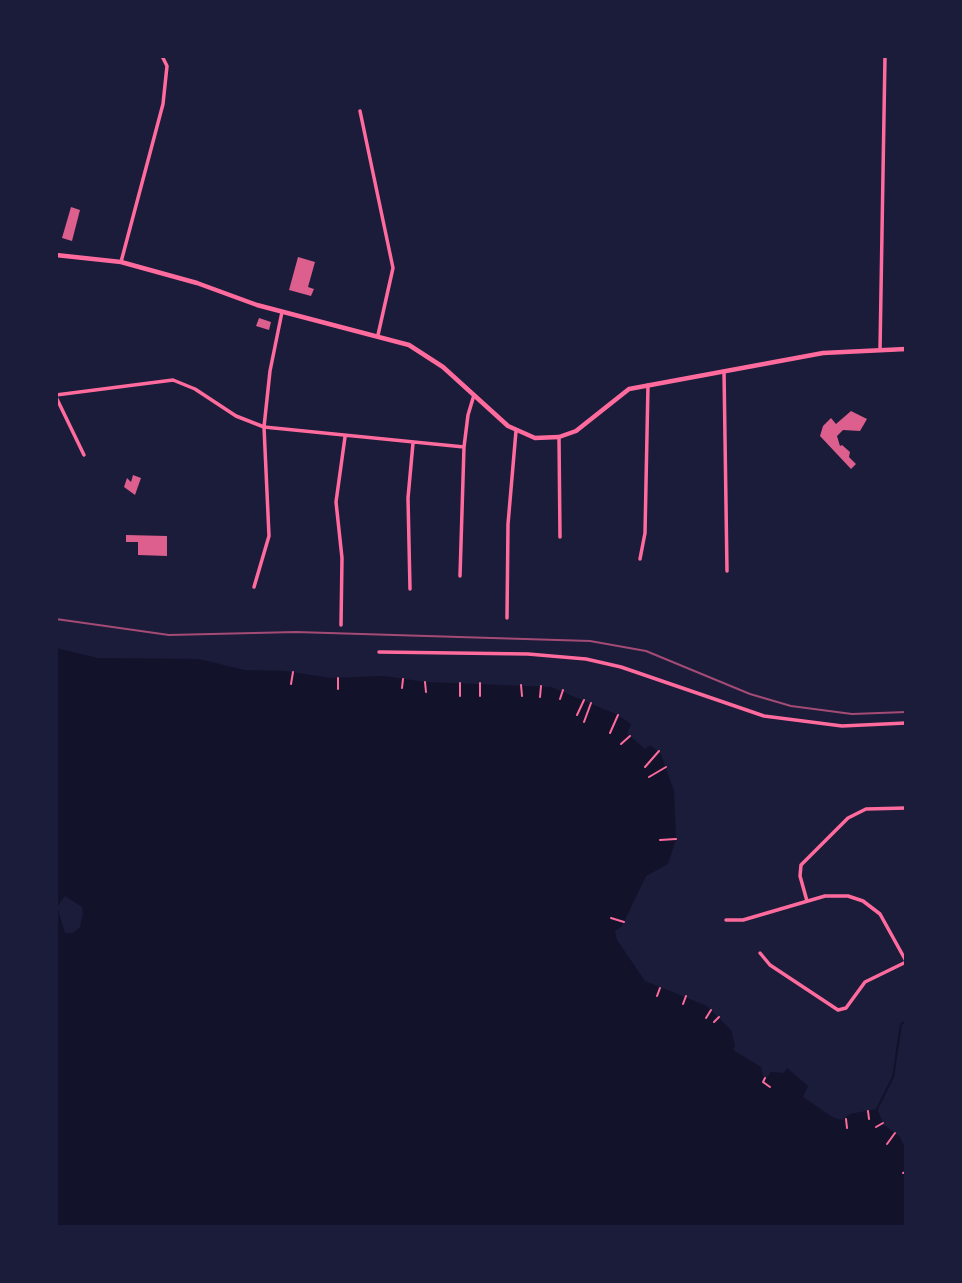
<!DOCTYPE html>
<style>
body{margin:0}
#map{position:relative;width:962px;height:1283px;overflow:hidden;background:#1b1b3a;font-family:"Fira Sans",sans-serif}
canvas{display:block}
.frame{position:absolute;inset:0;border:58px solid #1b1b3a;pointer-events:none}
</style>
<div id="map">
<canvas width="962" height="1283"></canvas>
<div class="frame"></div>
</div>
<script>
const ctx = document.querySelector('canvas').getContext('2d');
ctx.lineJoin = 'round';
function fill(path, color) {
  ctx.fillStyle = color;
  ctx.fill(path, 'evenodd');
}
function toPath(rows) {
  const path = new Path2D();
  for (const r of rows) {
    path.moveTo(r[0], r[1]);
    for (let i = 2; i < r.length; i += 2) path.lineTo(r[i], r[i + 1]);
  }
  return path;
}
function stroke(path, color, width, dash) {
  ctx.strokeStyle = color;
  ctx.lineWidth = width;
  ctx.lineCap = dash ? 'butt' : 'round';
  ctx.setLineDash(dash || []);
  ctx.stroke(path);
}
const water = toPath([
 [56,648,98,658,198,659,245,670,285,671,331,678,384,676,425,682,551,687,618,715,631,724,627,733,630,736,645,749,650,745,661,754,674,791,676,839,668,864,646,876,622,926,615,931,617,940,645,981,707,1006,731,1030,735,1046,733,1050,761,1067,763,1077,767,1078,771,1072,784,1073,787,1068,808,1086,803,1097,834,1118,842,1120,850,1114,877,1109,884,1125,900,1137,906,1150,906,1227,56,1227],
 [65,896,82,907,83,913,80,927,73,933,65,933,57,907]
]);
const stream = toPath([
 [877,1109,893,1077,901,1024,906,1021]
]);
const building = toPath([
 [71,207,80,210,72,241,62,238],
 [298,257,315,262,308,287,314,289,311,296,289,290],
 [259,318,271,322,269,330,256,326],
 [851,411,867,419,860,431,843,430,837,436,840,446,842,445,850,452,849,457,856,464,851,469,820,436,823,426,831,418,836,424],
 [133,475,141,478,135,495,124,487,127,478,131,482],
 [126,535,167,536,167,556,138,555,138,542,126,542]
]);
const path = toPath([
 [425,682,426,692],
 [460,683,460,696],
 [480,683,480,696],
 [291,684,293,672],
 [521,685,522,696],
 [402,688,403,679],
 [338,689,338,678],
 [540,697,541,686],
 [560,699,563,690],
 [577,715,584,700],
 [584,722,591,703],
 [610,733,618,715],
 [621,744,630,736],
 [645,767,659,751],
 [649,777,666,767],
 [660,840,676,839],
 [611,918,624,922],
 [657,996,660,988],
 [683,1004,686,996],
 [706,1018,711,1010],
 [714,1022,719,1017],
 [765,1078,763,1082,770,1087],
 [868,1111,869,1119],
 [846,1119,847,1128],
 [876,1127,883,1123],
 [887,1144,895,1133],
 [903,1173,906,1172]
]);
const minor = toPath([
 [360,111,393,268,378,335],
 [121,262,163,104,167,66,162,56],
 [880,350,885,56],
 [724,371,727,571],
 [56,395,173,380,195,389,236,416,264,427,464,447],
 [56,397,84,455],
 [559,437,560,537],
 [640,559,645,533,648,385],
 [460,576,464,447,468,415,474,395],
 [254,587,269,536,264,427,270,371,282,312],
 [410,589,408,498,413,443],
 [507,618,508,524,516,431],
 [341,625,342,558,336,502,345,437],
 [379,652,528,654,586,659,621,667,764,716,842,726,906,723],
 [807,901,800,876,801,865,848,818,866,809,906,808],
 [726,920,743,920,825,896,848,896,863,901,880,914,906,961],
 [760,953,770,965,838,1010,846,1008,865,982,906,962]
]);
const secondary = toPath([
 [56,255,121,262,197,283,257,305,409,345,443,367,508,426,535,438,559,437,576,431,629,389,823,353,906,349]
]);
const rail = toPath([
 [56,619,169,635,296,632,590,641,646,651,750,694,791,706,852,714,906,712]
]);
fill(water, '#12122b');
stroke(stream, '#12122b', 2);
fill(building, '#dd5f8e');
stroke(path, '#ff6b9d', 2);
stroke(minor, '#ff6b9d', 3.5);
stroke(secondary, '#ff6b9d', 4.5);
stroke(rail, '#a44b75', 2);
</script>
